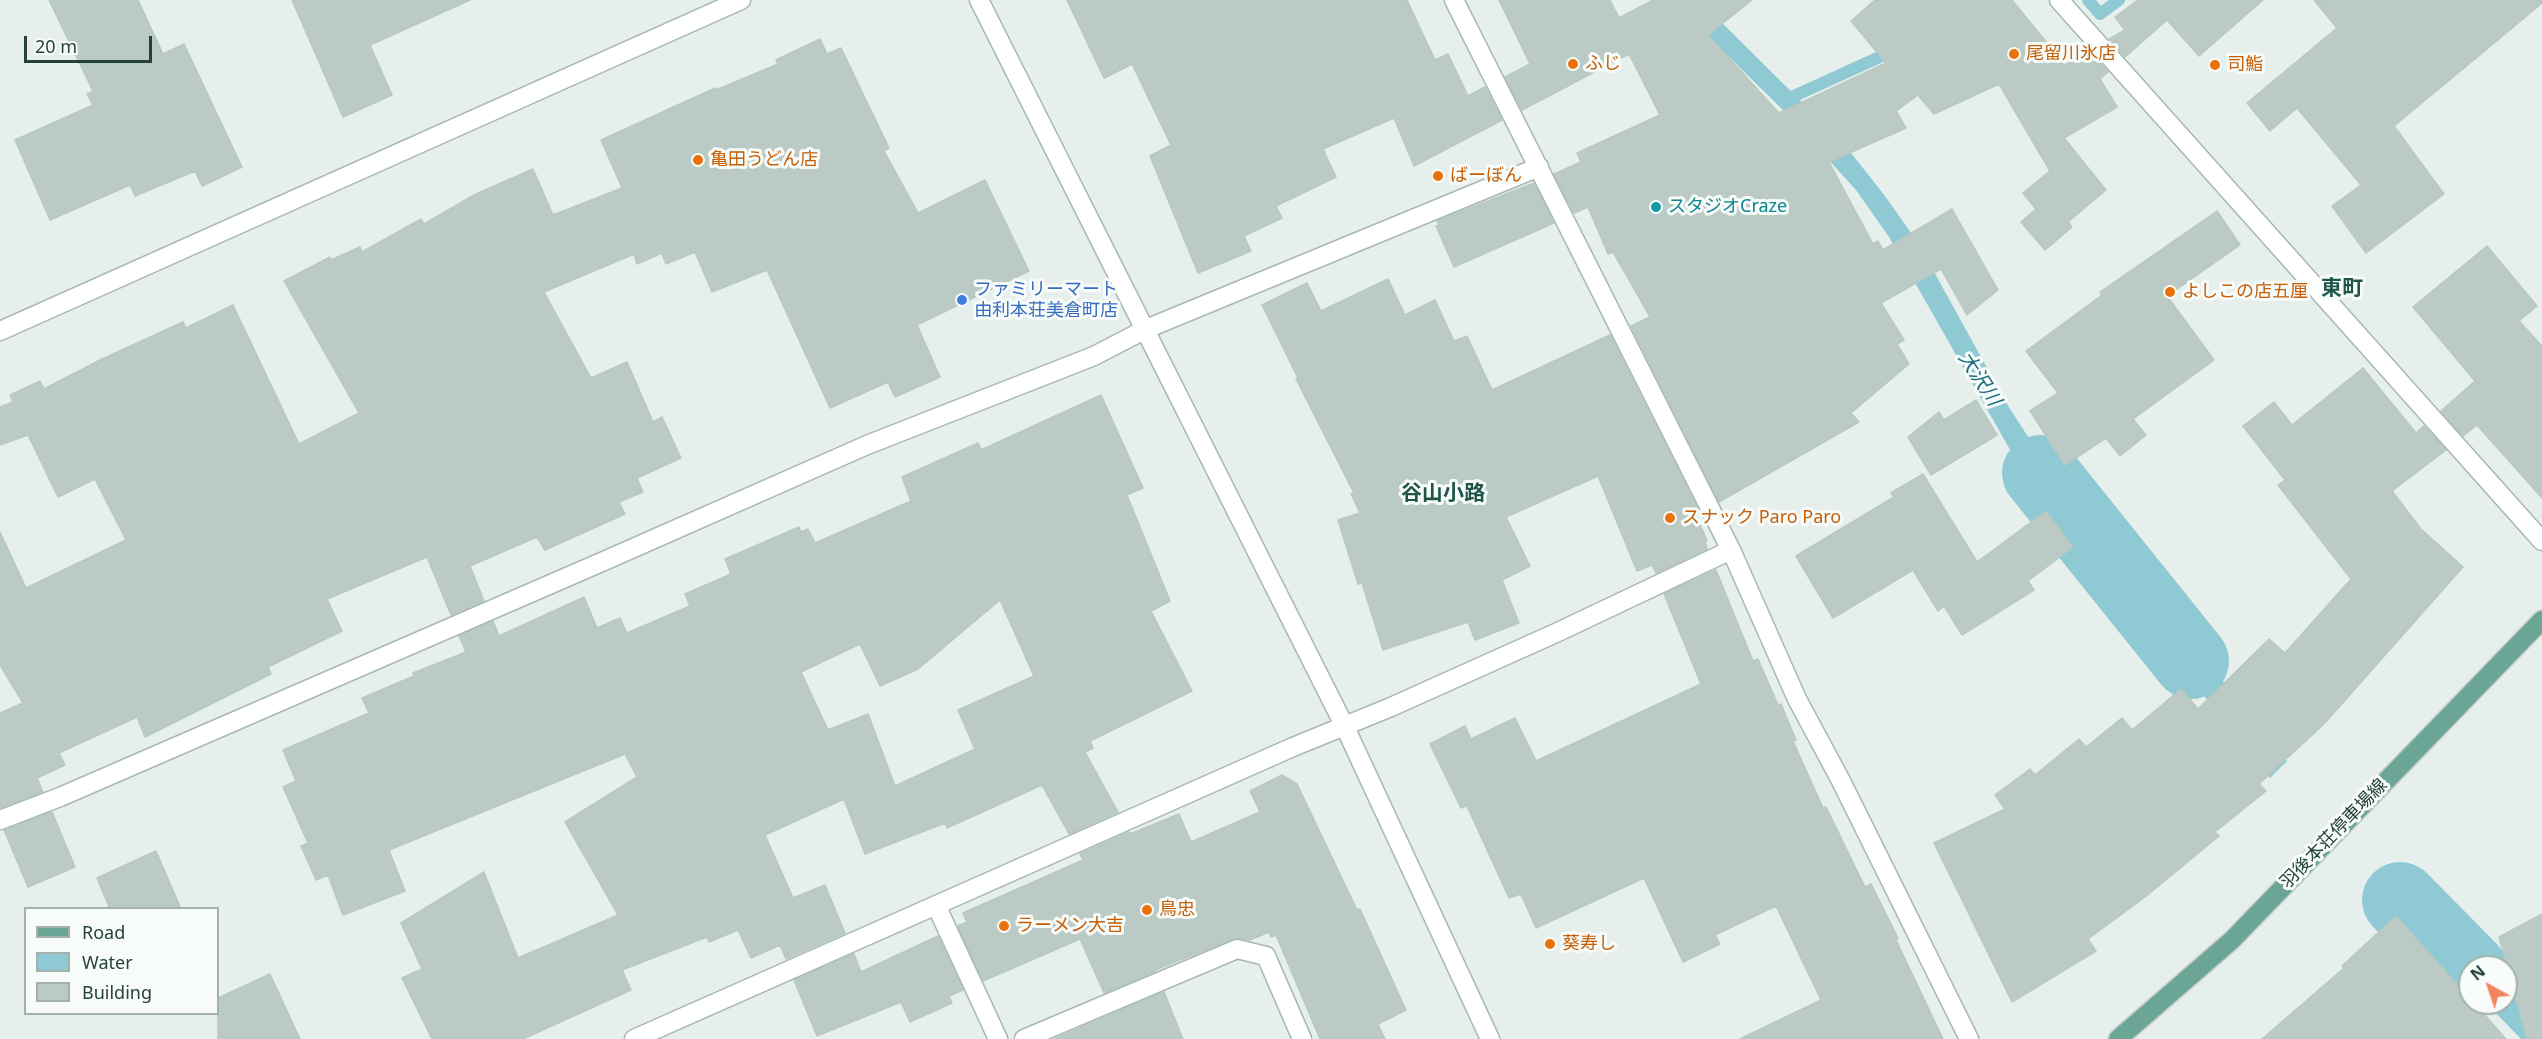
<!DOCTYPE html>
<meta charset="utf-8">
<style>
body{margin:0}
#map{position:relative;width:2542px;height:1039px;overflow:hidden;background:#e6efeb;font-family:"Noto Sans",sans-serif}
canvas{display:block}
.legend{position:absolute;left:24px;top:907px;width:195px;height:108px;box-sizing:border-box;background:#f7fbf9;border:2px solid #a3b1ad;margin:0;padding:8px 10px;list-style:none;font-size:18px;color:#24423a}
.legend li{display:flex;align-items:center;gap:12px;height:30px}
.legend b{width:30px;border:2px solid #a3b1ad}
.north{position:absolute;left:2458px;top:955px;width:60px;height:60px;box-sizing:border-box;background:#f7fbf9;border:2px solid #a3b1ad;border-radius:50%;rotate:320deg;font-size:16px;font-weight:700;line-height:24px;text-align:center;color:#24423a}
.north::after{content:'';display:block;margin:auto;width:21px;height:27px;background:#f4845f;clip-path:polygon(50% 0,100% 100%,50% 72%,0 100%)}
.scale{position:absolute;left:24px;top:36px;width:128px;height:27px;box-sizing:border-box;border:3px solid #24423a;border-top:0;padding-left:8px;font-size:18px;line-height:21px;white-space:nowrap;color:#24423a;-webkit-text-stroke:4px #f7fbf9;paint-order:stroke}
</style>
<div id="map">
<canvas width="2542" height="1039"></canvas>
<ul class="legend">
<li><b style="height:8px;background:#6aa596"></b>Road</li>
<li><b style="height:16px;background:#8ec9d4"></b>Water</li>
<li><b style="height:16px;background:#bbcac4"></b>Building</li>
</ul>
<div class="north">N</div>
<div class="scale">20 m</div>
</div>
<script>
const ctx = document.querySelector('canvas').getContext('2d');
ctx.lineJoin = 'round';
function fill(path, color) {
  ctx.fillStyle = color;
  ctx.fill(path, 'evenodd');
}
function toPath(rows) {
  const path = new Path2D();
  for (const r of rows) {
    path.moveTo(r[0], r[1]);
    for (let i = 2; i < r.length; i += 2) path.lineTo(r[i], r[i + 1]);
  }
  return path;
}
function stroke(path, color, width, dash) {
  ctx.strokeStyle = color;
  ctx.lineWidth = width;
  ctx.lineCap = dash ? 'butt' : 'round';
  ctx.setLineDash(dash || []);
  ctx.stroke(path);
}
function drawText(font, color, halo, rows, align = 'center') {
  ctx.font = font + ' "Noto Sans","Noto Sans JP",sans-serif';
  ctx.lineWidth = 6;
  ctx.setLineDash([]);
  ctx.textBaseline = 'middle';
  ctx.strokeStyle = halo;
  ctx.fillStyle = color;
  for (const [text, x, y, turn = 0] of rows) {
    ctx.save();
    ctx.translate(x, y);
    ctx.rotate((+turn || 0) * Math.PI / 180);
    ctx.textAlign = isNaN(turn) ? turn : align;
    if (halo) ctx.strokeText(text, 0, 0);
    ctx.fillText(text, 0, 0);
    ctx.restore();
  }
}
const water = toPath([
 [1671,0,1699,0,1844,144,1885,196,1918,243,2007,404,2050,471,2113,548,2096,564,2021,469,1889,237,1856,190,1788,115],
 [2134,570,2287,761,2270,778,2116,586],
 [2414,892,2487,967,2470,967,2470,987,2395,909],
 [2506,987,2542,1024,2542,1039,2521,1039,2486,1003,2506,1003]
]);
const stream = toPath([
 [2088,0,2100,14,2119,0],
 [1783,101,1895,50]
]);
const river = toPath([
 [2040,473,2191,661],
 [2400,900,2470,971]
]);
const building = toPath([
 [49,0,138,0,163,54,184,44,242,167,202,186,195,171,135,196,130,185,50,220,15,140,93,105,87,94,93,91,49,0],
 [292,0,470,0,370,45,392,95,343,117,292,0],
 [1067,0,1407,0,1435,60,1448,54,1468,96,1485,87,1502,120,1414,166,1394,118,1323,149,1336,177,1276,206,1282,218,1244,236,1251,251,1198,273,1150,156,1171,145,1132,64,1104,78,1067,0],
 [1499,0,1610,0,1619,18,1653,0,1752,0,1708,35,1779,113,1886,63,1851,21,1875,0,2012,0,2065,65,2090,51,2108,72,2100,79,2117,107,2064,138,2106,190,2068,222,2072,227,2045,250,2021,222,2036,209,2023,193,2050,171,1999,84,1934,114,1918,95,1896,111,1906,128,1829,162,1873,244,1878,241,1883,250,1952,209,1998,290,1967,315,1941,269,1881,303,1904,340,1897,344,1909,364,1851,413,1859,422,1719,502,1631,326,1650,317,1613,252,1608,254,1588,207,1574,213,1554,174,1581,162,1577,153,1660,115,1629,54,1522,110,1505,77,1530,64,1499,0],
 [2138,0,2263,0,2199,56,2167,20,2125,57,2109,39,2125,30,2115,17,2138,0],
 [2314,0,2542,0,2542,3,2481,54,2394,126,2444,194,2366,253,2332,206,2361,185,2297,108,2270,131,2247,103,2337,28,2314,0],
 [820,39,827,54,841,48,889,148,884,151,918,213,985,180,1029,271,917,325,940,377,895,397,888,382,830,408,767,270,712,292,695,252,666,264,662,253,637,264,634,254,544,292,591,378,627,362,653,422,662,417,681,458,637,478,643,492,619,502,625,514,545,550,537,537,470,566,484,601,451,615,427,557,327,599,342,631,268,667,271,674,145,737,137,717,59,753,65,765,37,778,43,792,0,808,0,713,23,703,0,665,0,532,26,588,126,540,95,479,58,497,28,435,0,445,0,407,13,402,10,395,40,381,44,389,100,360,183,322,186,328,233,305,299,444,359,413,284,281,330,257,331,260,360,247,362,252,421,219,424,224,476,194,533,169,553,215,622,188,601,140,715,88,716,90,778,64,776,60,820,39],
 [1534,183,1554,223,1454,267,1436,226,1439,225,1437,221,1534,183],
 [2217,211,2240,245,2167,296,2214,360,2133,419,2146,435,2120,456,2106,438,2065,465,2030,411,2058,393,2026,351,2102,295,2100,292,2217,211],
 [2487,246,2537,306,2519,321,2542,346,2542,498,2477,425,2463,436,2441,411,2475,381,2413,307,2487,246],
 [1388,279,1405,315,1435,300,1454,341,1467,336,1492,390,1610,335,1700,513,1696,515,1707,541,1705,542,1707,549,1656,573,1652,565,1637,571,1598,476,1506,517,1530,566,1502,580,1519,623,1475,640,1468,622,1383,650,1362,583,1358,584,1338,520,1360,513,1351,494,1354,493,1296,379,1298,378,1262,305,1307,283,1321,311,1388,279],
 [2363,368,2416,433,2424,426,2446,450,2392,491,2421,529,2463,567,2324,724,2259,784,2266,791,2215,832,2219,836,2145,897,2088,939,2096,951,2012,1002,1934,843,2005,809,1995,795,2030,769,2035,775,2079,739,2086,747,2122,718,2132,730,2181,689,2198,709,2269,639,2285,653,2351,579,2278,485,2285,480,2243,426,2274,402,2292,425,2363,368],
 [1101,395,1143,488,1127,495,1170,601,1151,611,1192,691,1090,741,1093,748,1085,752,1118,812,1069,834,1042,785,947,828,945,823,865,854,844,799,765,835,793,898,825,885,845,933,786,959,780,945,751,958,738,930,709,942,707,937,622,970,631,990,523,1039,432,1039,402,978,422,969,401,923,484,872,518,958,618,915,565,822,637,777,625,754,389,850,405,891,343,915,328,875,316,880,301,846,308,843,283,787,296,781,283,750,369,713,362,698,414,676,413,673,466,652,459,636,493,621,499,636,584,597,597,628,620,618,627,633,690,606,685,594,731,574,725,559,799,527,801,532,808,529,815,543,911,501,902,477,978,443,981,450,1101,395],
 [1000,600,1034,676,958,710,975,749,895,786,868,714,828,730,801,672,860,644,880,686,918,669,1000,600],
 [1976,400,1997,435,1931,475,1908,437,1939,412,1944,420,1976,400],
 [1923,474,1977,562,2046,511,2073,547,2028,581,2034,590,1962,635,1944,606,1938,611,1913,570,1833,618,1796,556,1894,497,1891,493,1923,474],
 [1716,570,1753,661,1758,659,1778,705,1781,704,1796,740,1793,741,1823,808,1826,807,1865,887,1871,884,1898,938,1896,940,1943,1039,1740,1039,1821,1000,1776,906,1715,935,1720,944,1683,962,1644,878,1536,928,1521,894,1509,898,1467,806,1461,808,1430,744,1465,726,1471,739,1515,718,1536,761,1701,684,1664,594,1716,570],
 [1282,775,1297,784,1357,910,1360,909,1406,1010,1378,1024,1385,1039,1320,1039,1276,935,1271,937,1269,932,1250,940,1233,939,1155,970,1156,971,1104,993,1080,939,983,981,958,926,967,922,963,913,1083,860,1080,854,1129,832,1130,834,1179,814,1191,842,1260,812,1250,791,1282,775],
 [52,812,75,867,28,887,4,830,52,812],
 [156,851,181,909,110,909,97,878,156,851],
 [2542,914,2542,1039,2527,1039,2499,937,2542,914],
 [2396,916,2470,999,2470,1003,2474,1003,2506,1039,2262,1039,2344,968,2342,966,2396,916],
 [938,936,963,990,949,996,952,1003,910,1022,901,1002,817,1036,794,980,854,954,861,972,938,936],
 [270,974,300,1039,218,1039,218,998,270,974],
 [1164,992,1183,1039,1054,1039,1098,1020,1164,992]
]);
const minor = toPath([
 [979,0,1345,727,1490,1039],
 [1454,0,1731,550,1797,699,1841,781,1969,1039],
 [2059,0,2542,541],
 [0,331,741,0],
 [0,820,60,797,604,561,867,445,1094,356,1146,329,1539,167],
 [936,905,998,1039],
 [634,1039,1293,747,1391,707,1558,632,1731,550],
 [1024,1039,1237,949,1266,956,1302,1039]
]);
const major = toPath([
 [2118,1039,2232,940,2542,620]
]);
const markers = [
 [2014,54,6,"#e8710a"],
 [1573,64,6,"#e8710a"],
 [2215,65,6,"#e8710a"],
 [698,160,6,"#e8710a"],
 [1438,176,6,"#e8710a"],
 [1656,207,6,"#0f9aa8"],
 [2170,292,6,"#e8710a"],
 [962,300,6,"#3f7fe0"],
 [1670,518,6,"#e8710a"],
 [1147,910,6,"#e8710a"],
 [1004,926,6,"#e8710a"],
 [1550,944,6,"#e8710a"]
];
const foodNames = [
 ["尾留川氷店",2026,54],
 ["ふじ",1585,64],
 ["司鮨",2227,65],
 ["亀田うどん店",710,160],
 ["ばーぼん",1450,176],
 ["よしこの店五厘",2182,292],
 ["スナック Paro Paro",1682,518],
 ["鳥忠",1159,910],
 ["ラーメン大吉",1016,926],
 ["葵寿し",1562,944]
];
const cultureNames = [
 ["スタジオCraze",1668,207]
];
const shopNames = [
 ["ファミリーマート",974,290],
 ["由利本荘美倉町店",974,311]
];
const streetNames = [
 ["羽後本荘停車場線",2334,834,-46]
];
const waterNames = [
 ["大沢川",1979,379,57]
];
const quarterNames = [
 ["東町",2342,289],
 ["谷山小路",1443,494]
];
fill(water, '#8ec9d4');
stroke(stream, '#8ec9d4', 12);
stroke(river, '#8ec9d4', 76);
fill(building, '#bbcac4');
stroke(building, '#b8c9c2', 1.5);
stroke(minor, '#a8b8b2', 21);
stroke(major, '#c2cac8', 21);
stroke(minor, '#fff', 18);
stroke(major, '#6aa596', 18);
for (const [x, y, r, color] of markers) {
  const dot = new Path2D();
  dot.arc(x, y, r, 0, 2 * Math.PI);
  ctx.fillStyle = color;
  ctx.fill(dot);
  stroke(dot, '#f7fbf9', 2);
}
drawText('18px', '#c56008', '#f7fbf9', foodNames, 'left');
drawText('18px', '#0d838f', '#f7fbf9', cultureNames, 'left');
drawText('18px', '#366cbe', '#f7fbf9', shopNames, 'left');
drawText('18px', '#24423a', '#f7fbf9', streetNames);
drawText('italic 20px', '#1c6f80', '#f7fbf9', waterNames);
drawText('bold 21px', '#1f5548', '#f7fbf9', quarterNames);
</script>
